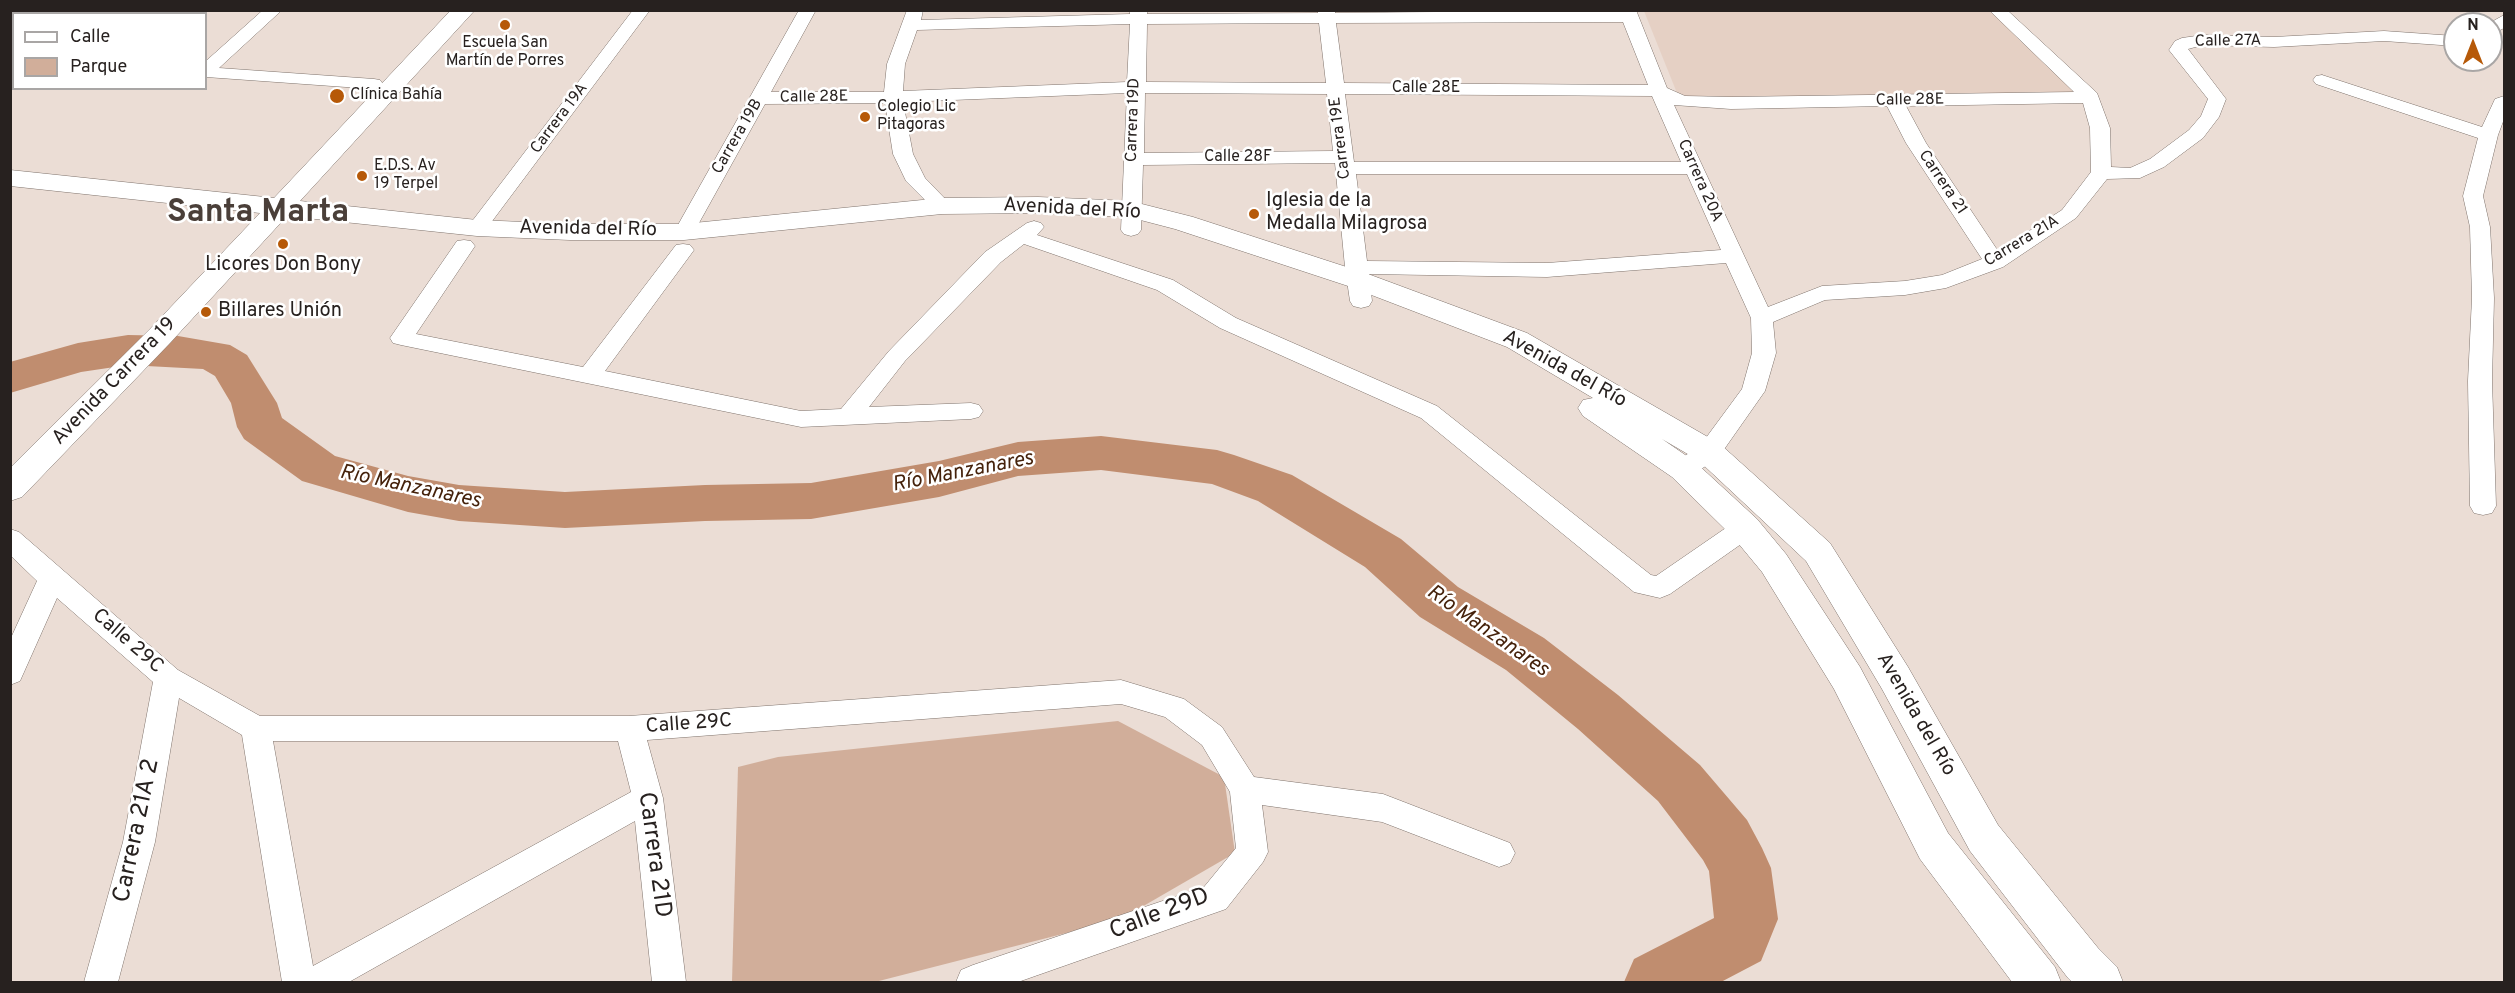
<!DOCTYPE html>
<meta charset="utf-8">
<style>
body{margin:0}
#map{position:relative;width:2515px;height:993px;overflow:hidden;background:#ebddd5;font-family:Overpass,sans-serif}
canvas{display:block}
.frame{position:absolute;inset:0;border:12px solid #27211f;pointer-events:none}
.legend{position:absolute;left:12px;top:12px;width:195px;height:78px;box-sizing:border-box;background:#fff;border:2px solid #a9a6a5;margin:0;padding:8px 10px;list-style:none;font-size:18px;color:#27211f}
.legend li{display:flex;align-items:center;gap:12px;height:30px}
.legend b{width:30px;border:2px solid #a9a6a5}
.north{position:absolute;left:2443px;top:12px;width:60px;height:60px;box-sizing:border-box;background:#fff;border:2px solid #a9a6a5;border-radius:50%;rotate:0deg;font-size:16px;font-weight:700;line-height:24px;text-align:center;color:#27211f}
.north::after{content:'';display:block;margin:auto;width:21px;height:27px;background:#b65908;clip-path:polygon(50% 0,100% 100%,50% 72%,0 100%)}
</style>
<div id="map">
<canvas width="2515" height="993"></canvas>
<div class="frame"></div>
<ul class="legend">
<li><b style="height:8px;background:#fff"></b>Calle</li>
<li><b style="height:16px;background:#d1ae9a"></b>Parque</li>
</ul>
<div class="north">N</div>
</div>
<script>
const ctx = document.querySelector('canvas').getContext('2d');
ctx.lineJoin = 'round';
function fill(path, color) {
  ctx.fillStyle = color;
  ctx.fill(path, 'evenodd');
}
function toPath(rows) {
  const path = new Path2D();
  for (const r of rows) {
    path.moveTo(r[0], r[1]);
    for (let i = 2; i < r.length; i += 2) path.lineTo(r[i], r[i + 1]);
  }
  return path;
}
function stroke(path, color, width, dash) {
  ctx.strokeStyle = color;
  ctx.lineWidth = width;
  ctx.lineCap = dash ? 'butt' : 'round';
  ctx.setLineDash(dash || []);
  ctx.stroke(path);
}
function drawText(font, color, halo, rows, align = 'center') {
  ctx.font = font + ' Overpass,sans-serif';
  ctx.lineWidth = 5;
  ctx.setLineDash([]);
  ctx.textBaseline = 'middle';
  ctx.strokeStyle = halo;
  ctx.fillStyle = color;
  for (const [text, x, y, turn = 0] of rows) {
    ctx.save();
    ctx.translate(x, y);
    ctx.rotate((+turn || 0) * Math.PI / 180);
    ctx.textAlign = isNaN(turn) ? turn : align;
    if (halo) ctx.strokeText(text, 0, 0);
    ctx.fillText(text, 0, 0);
    ctx.restore();
  }
}
const built = toPath([
 [1644,11,1991,11,2083,95,1681,103]
]);
const green = toPath([
 [1118,721,1224,777,1235,853,1121,919,875,982,732,982,738,767,778,757]
]);
const river = toPath([
 [128,335,178,336,230,345,247,355,277,403,282,418,335,456,408,476,459,485,565,492,705,485,811,483,939,461,1018,442,1101,436,1217,450,1234,455,1292,475,1401,539,1458,587,1544,638,1618,695,1700,765,1747,820,1762,848,1771,868,1778,919,1761,961,1721,982,1624,982,1634,959,1714,918,1709,871,1703,860,1658,801,1578,729,1506,670,1420,617,1365,567,1258,501,1212,484,1101,470,1018,476,939,497,811,519,705,521,565,528,459,521,408,512,302,481,244,439,237,427,231,403,215,376,203,369,128,365,81,372,10,393,10,362,78,343,128,335]
]);
const street = toPath([
 [71,10,89,10,87,14,69,14,71,10],
 [263,10,282,10,219,68,374,79,380,80,383,84,380,88,374,89,206,77,206,61,263,10],
 [633,10,650,10,484,232,477,234,470,232,467,228,470,224,633,10],
 [799,10,816,10,771,92,884,92,887,64,907,10,923,10,921,20,1130,14,1130,10,1148,10,1147,14,1318,13,1318,10,1335,10,1335,13,1636,10,1667,88,1685,96,1731,97,2074,92,1989,10,2007,10,2097,93,2110,128,2111,167,2130,168,2150,159,2189,130,2201,116,2208,99,2169,50,2175,41,2182,38,2203,35,2274,37,2384,31,2455,36,2455,46,2384,41,2274,47,2203,45,2188,49,2226,99,2219,117,2203,138,2164,167,2140,178,2107,179,2076,218,2003,267,1946,288,1905,295,1825,300,1773,322,1776,353,1765,391,1718,458,1692,475,1683,478,1674,475,1670,469,1674,463,1700,446,1742,389,1752,353,1751,318,1726,263,1547,277,1369,274,1372,301,1369,306,1361,308,1353,306,1350,301,1345,267,1335,163,1143,165,1141,230,1138,234,1131,236,1124,234,1121,230,1127,93,903,102,913,154,925,178,952,206,949,210,942,212,935,210,906,181,893,154,885,103,765,104,694,232,691,236,684,238,677,236,674,232,799,10],
 [1623,22,1648,85,1344,83,1336,23,1623,22],
 [1319,23,1326,83,1146,82,1147,24,1319,23],
 [1130,24,1127,82,903,91,905,64,917,30,1130,24],
 [1145,93,1327,94,1333,151,1144,153,1145,93],
 [1345,94,1652,96,1681,162,1354,162,1345,94],
 [2083,103,2090,128,2091,172,2062,210,1998,251,1926,143,1906,106,2083,103],
 [1674,105,1731,109,1887,106,1906,143,1982,259,1942,275,1905,281,1822,286,1768,307,1674,105],
 [1356,174,1687,174,1721,250,1547,263,1367,261,1356,174],
 [2504,15,2504,28,2491,35,2491,24,2488,24,2504,15],
 [10,58,14,58,14,70,10,70,10,58],
 [2322,75,2482,127,2495,99,2504,96,2504,119,2498,135,2483,196,2490,227,2494,298,2492,381,2496,506,2492,513,2483,515,2474,513,2470,506,2468,381,2472,298,2470,227,2463,196,2478,138,2316,84,2313,80,2316,76,2322,75],
 [1034,221,1041,223,1044,227,1037,235,1173,280,1236,318,1437,406,1651,575,1656,576,1736,521,1745,518,1754,521,1758,528,1754,535,1670,594,1660,598,1634,592,1421,418,1220,328,1157,290,1024,244,1001,262,905,361,869,407,971,403,979,405,983,411,979,417,971,419,801,427,401,345,393,343,390,338,457,241,464,240,471,241,475,246,416,334,583,367,676,245,683,244,690,245,694,250,605,371,801,411,841,409,889,351,985,252,1027,223,1034,221],
 [10,529,19,532,178,670,260,716,629,716,1121,680,1184,699,1222,727,1254,777,1383,794,1510,843,1515,853,1510,863,1499,867,1382,822,1262,805,1268,852,1263,862,1226,909,1018,982,956,982,961,970,973,965,1204,887,1236,848,1230,792,1202,745,1165,717,1121,704,647,740,663,798,686,982,652,982,635,821,349,982,282,982,242,735,179,698,155,842,118,982,84,982,123,842,153,682,57,598,20,681,10,685,10,640,37,581,10,555,10,529],
 [273,741,618,741,631,792,313,966,273,741]
]);
const secondary = toPath([
 [451,10,475,10,300,201,477,220,570,224,684,224,942,198,1038,197,1130,201,1193,217,1368,274,1527,333,1720,444,1830,543,1908,667,1998,825,2098,948,2117,967,2123,982,2072,982,2068,978,1970,851,1882,689,1806,561,1698,460,1662,439,1694,461,1757,519,1786,554,1860,667,1948,833,2055,967,2061,982,2012,982,1920,859,1834,689,1762,572,1733,537,1672,477,1583,416,1578,408,1583,400,1593,398,1507,347,1348,286,1175,229,1129,217,1038,213,942,214,684,240,570,240,477,236,287,216,170,343,22,497,10,501,10,468,150,329,260,213,10,186,10,170,274,198,451,10]
]);
const markers = [
 [505,25,6,"#b65908"],
 [337,96,8,"#b65908"],
 [865,117,6,"#b65908"],
 [362,176,6,"#b65908"],
 [1254,214,6,"#b65908"],
 [283,244,6,"#b65908"],
 [206,312,6,"#b65908"]
];
const farStreetnames = [
 ["Calle 27A",2228,42,-1],
 ["Calle 28E",1426,89],
 ["Calle 28E",814,98,-1],
 ["Calle 28E",1910,101,-1],
 ["Carrera 19A",560,119,-53],
 ["Carrera 19D",1134,120,-88],
 ["Carrera 19B",738,137,-60],
 ["Carrera 19E",1341,138,-97],
 ["Calle 28F",1238,158],
 ["Carrera 20A",1699,181,66],
 ["Carrera 21",1942,183,56],
 ["Carrera 21A",2022,242,-31]
];
const farPoinames = [
 ["Escuela San",505,44,"center"],
 ["Martín de Porres",505,62,"center"],
 ["Clínica Bahía",350,96],
 ["Colegio Lic",877,108],
 ["Pitagoras",877,126],
 ["E.D.S. Av",374,167],
 ["19 Terpel",374,185]
];
const poiNames = [
 ["Iglesia de la",1266,202],
 ["Medalla Milagrosa",1266,225],
 ["Licores Don Bony",283,266,"center"],
 ["Billares Unión",218,312]
];
const streetNames = [
 ["Avenida del Río",1072,210,3],
 ["Avenida del Río",588,230,1],
 ["Avenida del Río",1564,370,29],
 ["Avenida Carrera 19",115,382,-46],
 ["Calle 29C",127,642,41],
 ["Avenida del Río",1915,715,60],
 ["Calle 29C",689,725,-4]
];
const waterNames = [
 ["Río Manzanares",963,473,-11],
 ["Río Manzanares",410,488,12],
 ["Río Manzanares",1487,632,35]
];
const nearStreetnames = [
 ["Carrera 21A 2",138,831,-78],
 ["Carrera 21D",653,855,82],
 ["Calle 29D",1160,915,-21]
];
const townNames = [
 ["Santa Marta",258,215]
];
fill(built, '#e5d0c4');
fill(green, '#d1ae9a');
fill(river, '#c08d6f');
stroke(street, '#7f736c', 1);
stroke(secondary, '#7f736c', 1);
fill(street, '#fff');
fill(secondary, '#fff');
for (const [x, y, r, color] of markers) {
  const dot = new Path2D();
  dot.arc(x, y, r, 0, 2 * Math.PI);
  ctx.fillStyle = color;
  ctx.fill(dot);
  stroke(dot, '#fff', 2);
}
drawText('16px', '#27211f', '#fff', farStreetnames);
drawText('16px', '#27211f', '#fff', farPoinames, 'left');
drawText('20px', '#27211f', '#fff', poiNames, 'left');
drawText('20px', '#27211f', '#fff', streetNames);
drawText('italic 21px', '#45220b', '#fff', waterNames);
drawText('24px', '#27211f', '#fff', nearStreetnames);
drawText('bold 32px', '#4a3f39', '#fff', townNames);
</script>
